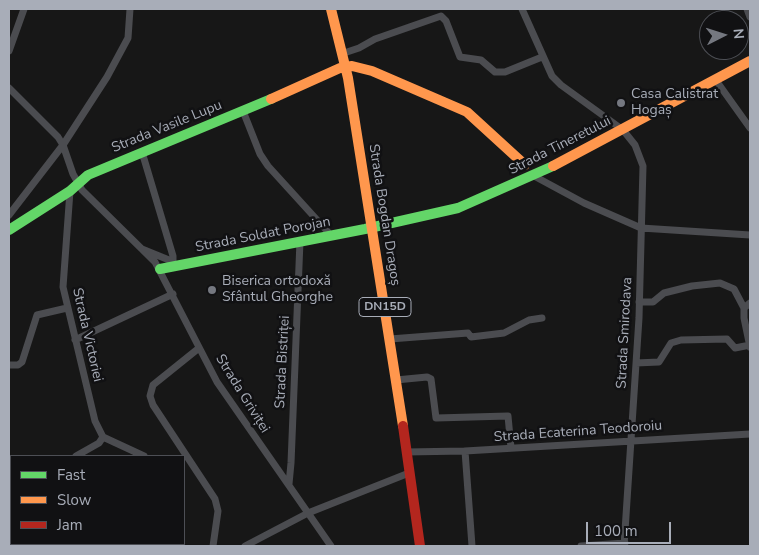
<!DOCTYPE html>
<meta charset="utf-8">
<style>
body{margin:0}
#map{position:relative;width:759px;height:555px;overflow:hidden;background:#171717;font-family:"Nunito Sans",sans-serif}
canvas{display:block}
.frame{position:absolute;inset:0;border:10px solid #a8adb8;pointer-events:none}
.legend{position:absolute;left:10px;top:455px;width:175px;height:90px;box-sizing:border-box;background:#111113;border:1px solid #4d4f55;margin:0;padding:6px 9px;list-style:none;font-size:15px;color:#a8adb8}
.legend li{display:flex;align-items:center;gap:10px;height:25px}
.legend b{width:25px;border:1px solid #4d4f55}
.north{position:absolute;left:699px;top:10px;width:50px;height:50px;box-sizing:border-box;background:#111113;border:1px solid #4d4f55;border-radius:50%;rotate:85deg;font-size:14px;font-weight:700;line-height:20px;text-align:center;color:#a8adb8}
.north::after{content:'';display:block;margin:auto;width:18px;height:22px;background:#757880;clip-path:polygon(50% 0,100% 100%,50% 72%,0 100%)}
.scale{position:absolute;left:586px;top:522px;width:85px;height:22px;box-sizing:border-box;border:2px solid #a8adb8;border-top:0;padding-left:6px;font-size:15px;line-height:18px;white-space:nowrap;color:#a8adb8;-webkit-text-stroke:4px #111113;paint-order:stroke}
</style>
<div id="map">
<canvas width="759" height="555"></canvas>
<div class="frame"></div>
<ul class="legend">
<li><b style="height:6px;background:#63d668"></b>Fast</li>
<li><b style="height:6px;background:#ff974d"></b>Slow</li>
<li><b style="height:6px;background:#b3261e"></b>Jam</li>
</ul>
<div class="north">N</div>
<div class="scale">100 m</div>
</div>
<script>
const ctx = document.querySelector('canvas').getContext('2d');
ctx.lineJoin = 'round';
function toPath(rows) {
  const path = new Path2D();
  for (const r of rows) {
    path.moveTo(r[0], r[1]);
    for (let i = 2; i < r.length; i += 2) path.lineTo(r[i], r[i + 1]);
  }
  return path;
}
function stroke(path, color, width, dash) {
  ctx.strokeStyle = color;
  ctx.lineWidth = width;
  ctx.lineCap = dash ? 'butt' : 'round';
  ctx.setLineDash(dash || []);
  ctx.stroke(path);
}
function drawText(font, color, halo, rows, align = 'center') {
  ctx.font = font + ' "Nunito Sans",sans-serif';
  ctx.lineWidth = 5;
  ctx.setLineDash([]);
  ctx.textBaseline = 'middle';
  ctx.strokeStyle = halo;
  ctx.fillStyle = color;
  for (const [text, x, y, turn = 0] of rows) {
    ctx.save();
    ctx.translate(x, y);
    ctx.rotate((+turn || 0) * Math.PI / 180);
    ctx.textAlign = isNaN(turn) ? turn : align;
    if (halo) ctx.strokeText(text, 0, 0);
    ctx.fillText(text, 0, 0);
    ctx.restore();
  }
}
const street = toPath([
 [522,9,552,76,561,85,623,130,635,145,643,166,639,318,624,546],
 [747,9,750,17],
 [9,51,24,9],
 [344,53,359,48,375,39,441,16,446,21,460,57,481,60,495,72,505,72,542,57],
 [715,79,750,128],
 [9,88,58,137,63,145,73,174,82,190,155,262,217,382,331,546],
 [243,111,260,154,268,166,328,232,329,236],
 [142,152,173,256,173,266],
 [534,176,584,203,641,228,750,235],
 [70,191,63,287,95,421,103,437,144,456],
 [9,215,63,145,107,77,128,38,130,9],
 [142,249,169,260,173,266],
 [639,302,653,302,664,293,692,286,720,283,734,289,744,308],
 [750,303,744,308,744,318,750,347],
 [390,339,468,333,471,337,504,333,529,320,542,318],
 [75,340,173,294],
 [199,348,153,385,150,396,153,405,215,499,218,511,213,546],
 [636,363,659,362,671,343,681,340,727,339,735,348,750,345],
 [9,365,18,365,22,362,37,315,67,308],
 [396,380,427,377,431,379,436,418,508,416,511,448],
 [465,451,472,546],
 [406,452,465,451,750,434],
 [76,456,99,443,103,437],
 [289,484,291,463,300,241],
 [9,527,11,529],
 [34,544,42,546],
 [245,546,308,513,409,473],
 [581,546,625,543]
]);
const fast = toPath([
 [9,230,70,191,88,175,271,99],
 [160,269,365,229,458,208,553,166]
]);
const slow = toPath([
 [331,9,348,78,403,426],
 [271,99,340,68,352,66,372,71,467,112,525,165],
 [553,166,750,61]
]);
const jam = toPath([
 [403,426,420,546]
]);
const markers = [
 [621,103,5,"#757880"],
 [212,290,5,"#757880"]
];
const shields = [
 [385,307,52]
];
const shieldNames = [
 ["DN15D",385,307]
];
const poiNames = [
 ["Casa Calistrat",631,95],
 ["Hogaș",631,111],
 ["Biserica ortodoxă",222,282],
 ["Sfântul Gheorghe",222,298]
];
const streetNames = [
 ["Strada Vasile Lupu",167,127,-22],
 ["Strada Tineretului",560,146,-27],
 ["Strada Bogdan Dragoș",384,215,81],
 ["Strada Soldat Porojan",263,235,-11],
 ["Strada Smirodava",625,333,-87],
 ["Strada Victoriei",87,335,77],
 ["Strada Bistriței",283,362,-87],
 ["Strada Griviței",242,394,58],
 ["Strada Ecaterina Teodoroiu",578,432,-4]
];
stroke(street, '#4b4c50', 7);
stroke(fast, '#63d668', 10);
stroke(slow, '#ff974d', 10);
stroke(jam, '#b3261e', 10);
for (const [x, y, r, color] of markers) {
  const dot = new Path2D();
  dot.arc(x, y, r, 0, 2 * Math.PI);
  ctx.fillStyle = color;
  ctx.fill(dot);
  stroke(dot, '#111113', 2);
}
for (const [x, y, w] of shields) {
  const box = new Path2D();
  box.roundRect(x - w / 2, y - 9.5, w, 19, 4);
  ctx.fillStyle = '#111113';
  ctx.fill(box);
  stroke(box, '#a8adb8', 1);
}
drawText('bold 12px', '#a8adb8', null, shieldNames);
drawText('14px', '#a8adb8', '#111113', poiNames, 'left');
drawText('14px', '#a8adb8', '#111113', streetNames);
</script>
